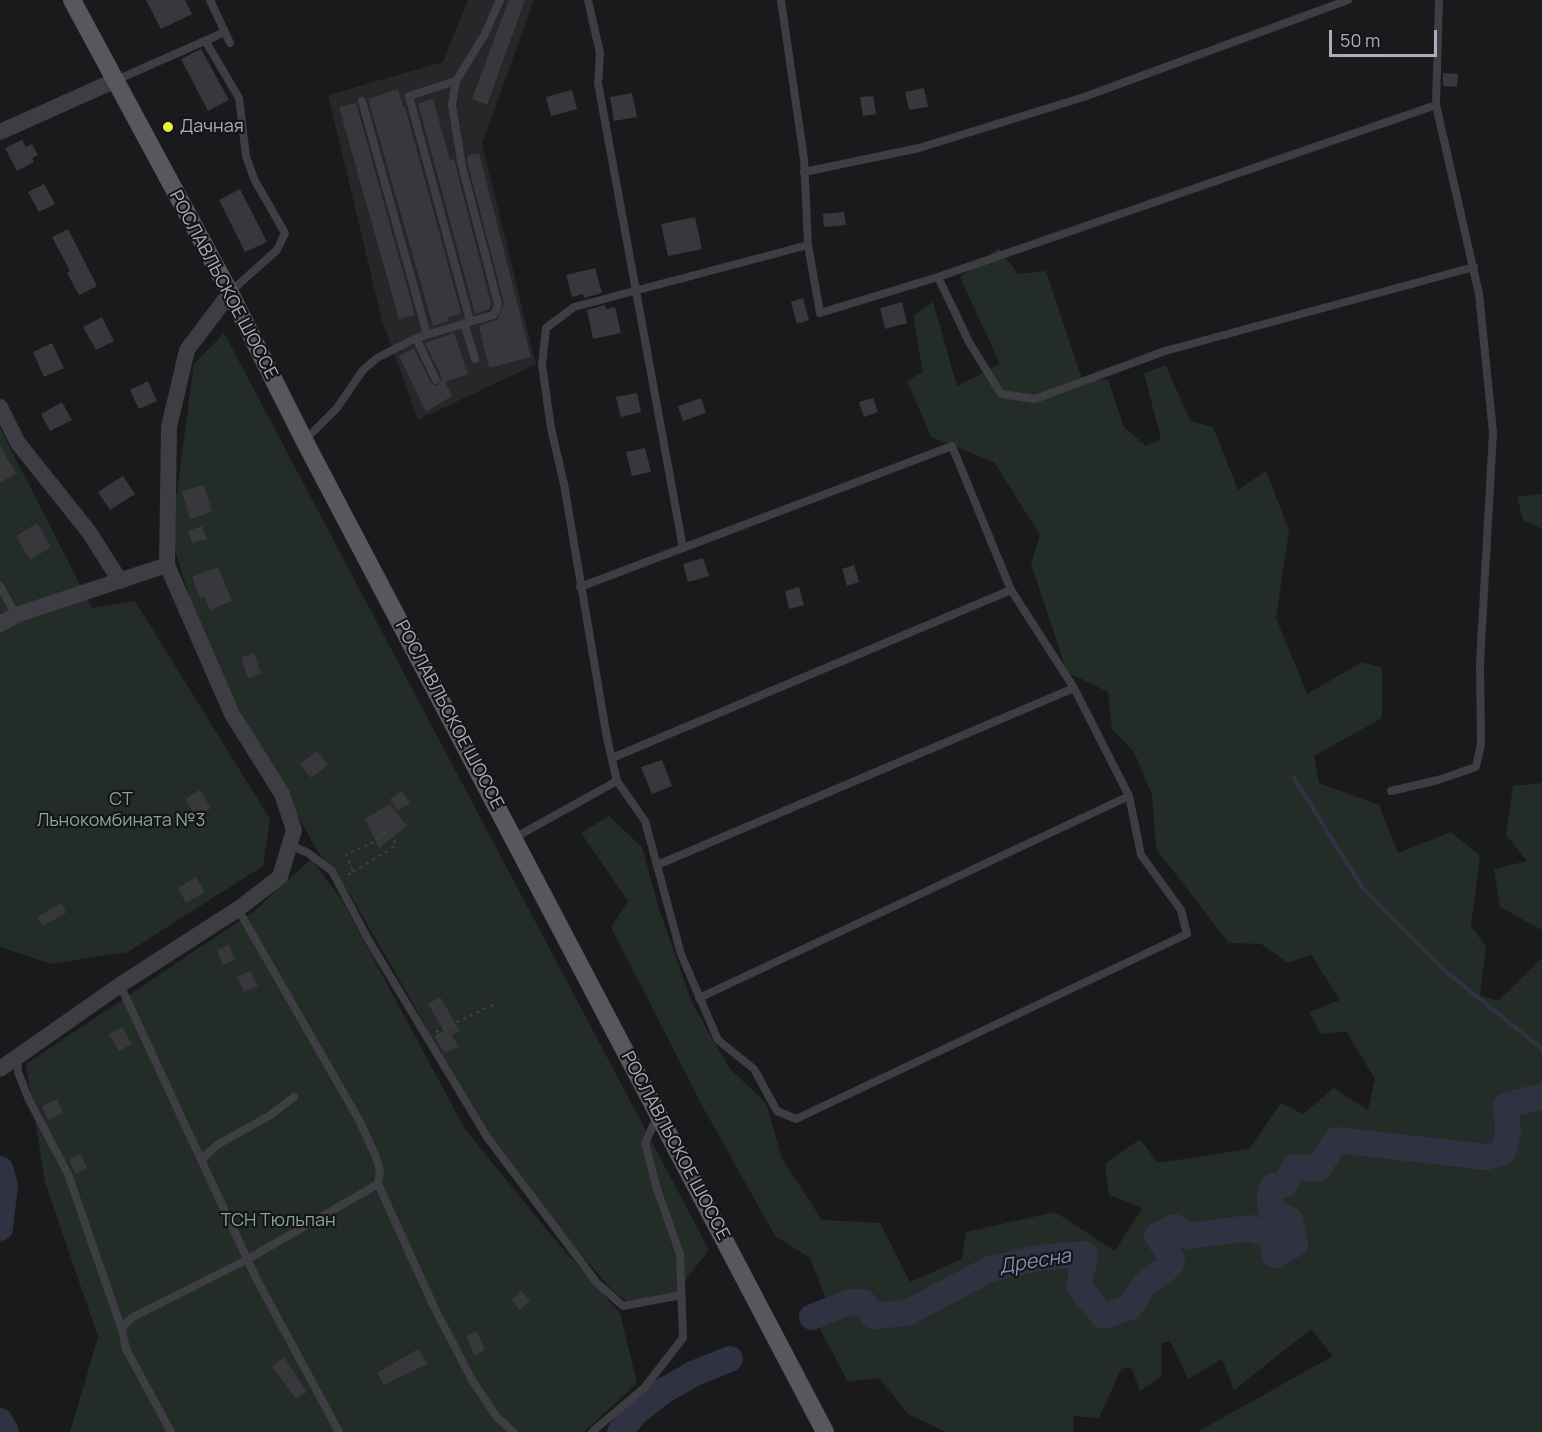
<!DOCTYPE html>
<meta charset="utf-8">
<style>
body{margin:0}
#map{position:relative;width:1542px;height:1432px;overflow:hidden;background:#1a1a1c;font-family:Manrope,sans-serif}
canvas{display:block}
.scale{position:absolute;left:1329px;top:30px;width:108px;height:27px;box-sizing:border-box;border:3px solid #adacbb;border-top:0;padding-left:8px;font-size:18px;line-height:21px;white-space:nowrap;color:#adacbb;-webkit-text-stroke:4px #151417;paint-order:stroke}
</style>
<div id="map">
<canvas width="1542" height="1432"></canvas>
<div class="scale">50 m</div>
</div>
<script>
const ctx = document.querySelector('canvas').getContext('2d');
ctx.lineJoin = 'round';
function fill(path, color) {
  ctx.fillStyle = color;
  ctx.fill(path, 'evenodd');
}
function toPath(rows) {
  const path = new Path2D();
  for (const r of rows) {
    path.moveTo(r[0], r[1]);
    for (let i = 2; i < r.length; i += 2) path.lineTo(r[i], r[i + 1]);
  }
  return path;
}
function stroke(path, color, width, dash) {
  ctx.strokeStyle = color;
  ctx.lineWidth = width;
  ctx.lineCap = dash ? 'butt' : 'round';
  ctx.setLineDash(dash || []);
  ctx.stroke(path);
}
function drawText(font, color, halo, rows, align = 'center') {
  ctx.font = font + ' Manrope,sans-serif';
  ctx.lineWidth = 4.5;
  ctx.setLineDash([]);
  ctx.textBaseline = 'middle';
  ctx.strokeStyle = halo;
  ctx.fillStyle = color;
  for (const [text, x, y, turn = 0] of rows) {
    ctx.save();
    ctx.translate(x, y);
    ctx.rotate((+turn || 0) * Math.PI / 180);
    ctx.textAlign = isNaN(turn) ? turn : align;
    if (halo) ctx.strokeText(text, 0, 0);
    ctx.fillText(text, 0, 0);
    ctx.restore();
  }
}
const built = toPath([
 [468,0,534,0,482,144,536,364,418,420,382,320,328,95,443,62]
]);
const green = toPath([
 [999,248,1018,274,1046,271,1083,382,1108,379,1124,427,1146,446,1161,439,1144,373,1166,365,1190,421,1213,427,1238,490,1266,471,1289,530,1276,618,1307,694,1362,662,1382,668,1382,718,1314,756,1319,783,1379,805,1398,853,1451,832,1480,856,1471,926,1486,947,1480,995,1498,1001,1542,958,1542,1432,1197,1432,1333,1356,1311,1329,1234,1390,1222,1359,1188,1379,1170,1341,1162,1343,1161,1376,1140,1391,1131,1367,1121,1369,1099,1418,1073,1416,1074,1432,946,1432,908,1414,879,1378,848,1382,818,1325,831,1311,810,1258,775,1236,704,1109,611,927,628,901,581,833,609,816,642,847,658,906,692,1003,730,1069,766,1103,782,1159,822,1220,880,1223,910,1282,962,1259,966,1232,1055,1212,1115,1251,1142,1208,1109,1195,1105,1164,1140,1139,1158,1163,1249,1149,1281,1103,1303,1114,1334,1088,1368,1110,1375,1079,1346,1031,1321,1034,1309,1012,1340,1000,1311,955,1288,963,1261,944,1229,943,1156,849,1152,795,1134,752,1112,729,1108,692,1067,672,1031,564,1040,535,994,462,931,437,907,381,923,372,913,315,933,302,957,386,1000,364,960,277],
 [224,333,709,1250,671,1299,630,1303,613,1291,562,1233,476,1122,411,1000,349,893,315,847,204,645,171,537,194,364],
 [0,428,92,608,135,601,270,819,263,866,128,952,51,964,0,947],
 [1542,494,1542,529,1523,520,1517,497],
 [1542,783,1542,930,1500,907,1494,869,1527,861,1506,835,1513,786],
 [311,859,342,900,465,1129,551,1235,620,1313,637,1383,584,1432,70,1432,98,1337,45,1182,26,1064,253,912]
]);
const stream = toPath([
 [1294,778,1362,887,1443,969,1542,1049]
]);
const river = toPath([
 [0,1169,5,1185,0,1228],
 [812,1317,850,1302,863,1302,874,1316,907,1313,990,1269,1038,1258,1085,1254,1079,1287,1103,1316,1130,1307,1144,1285,1170,1266,1172,1259,1157,1236,1174,1227,1188,1236,1250,1228,1271,1236,1275,1255,1295,1244,1290,1220,1271,1210,1270,1197,1273,1186,1284,1185,1295,1167,1318,1169,1336,1140,1486,1157,1503,1152,1508,1133,1506,1105,1542,1096],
 [0,1421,6,1432],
 [620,1432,635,1413,663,1391,695,1373,730,1359]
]);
const building = toPath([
 [146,0,185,0,192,14,161,29],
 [509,0,525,0,487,105,472,99],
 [201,49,229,100,208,111,181,59],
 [1443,73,1458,74,1457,87,1443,86],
 [924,88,928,107,909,110,905,92],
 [398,89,403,107,405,107,461,313,448,317,449,321,433,326,368,99],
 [572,90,577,109,551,116,546,97],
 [632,93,637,117,614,121,610,97],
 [873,96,876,114,863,116,860,97],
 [433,99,450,160,454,159,491,304,489,309,475,314,418,103],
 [356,103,415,315,399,319,339,107],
 [22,140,26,147,32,144,38,155,32,158,34,162,17,171,5,148],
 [479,153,531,357,489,368,479,326,498,319,504,303,468,165,467,156],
 [44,184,55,204,39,212,28,192],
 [240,189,267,242,245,252,219,200],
 [844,212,846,225,824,227,823,214],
 [695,217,702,249,668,256,661,224],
 [68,229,97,286,79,295,67,273,70,271,52,237],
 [595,268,602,293,584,298,583,294,572,297,566,275],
 [803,298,809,320,797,324,791,302],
 [902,302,907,323,885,329,880,308],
 [605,305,606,309,615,307,621,333,593,339,587,310],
 [102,317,114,341,96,350,83,327],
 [454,333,468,374,445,382,452,396,426,412,399,356,414,348,431,383,438,386,442,378,425,343],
 [52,343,64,368,44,377,33,352],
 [148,381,157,401,139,409,130,390],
 [637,393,641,412,621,417,616,397],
 [701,398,706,413,683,421,678,406],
 [873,398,878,412,864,417,859,402],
 [62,402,72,420,50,431,41,414],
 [0,446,16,473,0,483],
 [645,448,651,472,632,476,626,452],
 [123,476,135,494,110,510,98,492],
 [204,485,212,512,190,519,182,491],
 [37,523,51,547,30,560,16,536],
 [202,526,207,539,192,543,188,531],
 [703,558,709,576,688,582,683,564],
 [854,565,859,582,847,586,842,569],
 [218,567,232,601,210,610,204,596,200,598,192,577],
 [799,587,804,605,789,609,785,591],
 [254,653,261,674,248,678,241,657],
 [317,751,328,765,311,778,300,764],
 [662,760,672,786,652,794,641,767],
 [200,790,211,808,196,817,185,799],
 [402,791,410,803,398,811,390,799],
 [390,804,407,826,379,848,365,819],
 [196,877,205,892,186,903,178,888],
 [62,903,66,913,43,926,37,917],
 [229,945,235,960,223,965,217,950],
 [250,971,258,986,244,992,237,977],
 [440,997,460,1031,452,1035,458,1047,444,1053,434,1036,444,1031,428,1004],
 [122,1027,132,1044,119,1051,109,1034],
 [57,1099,63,1113,48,1120,42,1106],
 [81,1154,87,1168,76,1174,69,1160],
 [521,1291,530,1301,520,1310,511,1300],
 [477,1331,485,1350,475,1356,466,1336],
 [418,1349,427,1364,384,1385,377,1373],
 [284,1357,307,1392,296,1399,272,1366]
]);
const path = toPath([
 [353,872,389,850,396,844,392,837],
 [348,875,353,872,346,854,374,842,387,830,390,832],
 [436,1032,497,1003]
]);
const lane = toPath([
 [210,0,230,43],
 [588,0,600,53,598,83,683,548],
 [781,0,804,159,808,245,820,313,938,277,1436,105],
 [206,42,239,98,246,156,254,179,285,233,277,250,230,292],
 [114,81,225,32],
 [456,81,409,96,470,321],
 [362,101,427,334],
 [804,172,919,148,1084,97,1348,0],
 [938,277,969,342,1001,394,1035,399,1165,351,1474,267],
 [464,323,475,359],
 [416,338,436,380],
 [305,440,337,408,363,370,377,358,416,338,493,315,496,311,498,304,462,166,452,105,456,81,485,34,500,0],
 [0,586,16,615],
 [580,587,952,446,1011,590,1074,688,1129,796,1141,855,1181,910,1187,934,796,1119,777,1111,754,1069,718,1040,681,954,645,821,617,781],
 [612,758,1011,590],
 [1391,791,1438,780,1476,767,1481,744,1480,663,1493,432,1479,294,1436,105,1439,0],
 [514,838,617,781,607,738,564,484,551,428,542,365,546,328,574,307,808,245],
 [290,845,308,853,332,871,369,941,487,1137,597,1283,623,1306,681,1295],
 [657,865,1074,688],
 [120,985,256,1278,339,1432],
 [699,998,1129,796],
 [17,1057,18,1072,29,1100,68,1174,122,1330],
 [202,1159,217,1145,269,1116,294,1097],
 [378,1184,434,1307,472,1380,496,1416,513,1432],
 [171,1432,126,1349,122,1330,124,1325,133,1317,248,1259,378,1184,380,1171,376,1157,359,1120,238,909],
 [592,1432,644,1388,683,1338,680,1254,657,1189,645,1143,658,1115]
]);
const street = toPath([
 [0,132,114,81],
 [0,407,18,443,89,532,120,581],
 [0,624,16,615,167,565],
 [0,1069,120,985,238,909,280,877,294,830,282,794,232,714,167,565,169,427,187,350,230,293]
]);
const primary = toPath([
 [72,0,230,293,304,440,825,1432]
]);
const markers = [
 [168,127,6,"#eaf03d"]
];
const poiNames = [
 ["Дачная",180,127]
];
const streetNames = [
 ["РОСЛАВЛЬСКОЕ ШОССЕ",223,285,62],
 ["РОСЛАВЛЬСКОЕ ШОССЕ",449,715,62],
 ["РОСЛАВЛЬСКОЕ ШОССЕ",675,1146,62]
];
const parkNames = [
 ["СТ",121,800],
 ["Льнокомбината №3",121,821],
 ["ТСН Тюльпан",278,1221]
];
const waterNames = [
 ["Дресна",1035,1262,-9]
];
fill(built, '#272629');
fill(green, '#232c27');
stroke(stream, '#2f3240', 4.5);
stroke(river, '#2f3240', 26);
fill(building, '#38373b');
stroke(path, '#414148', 2, [3, 4.5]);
stroke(lane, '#3e3d43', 8);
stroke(street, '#3e3d43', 16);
stroke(primary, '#585760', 18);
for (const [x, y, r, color] of markers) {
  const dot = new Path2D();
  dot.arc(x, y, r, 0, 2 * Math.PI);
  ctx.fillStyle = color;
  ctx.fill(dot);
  stroke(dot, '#151417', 2);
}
drawText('18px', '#adacbb', '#151417', poiNames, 'left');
drawText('18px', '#adacbb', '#151417', streetNames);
drawText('18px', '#84a692', '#151417', parkNames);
drawText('italic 20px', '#848cb5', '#151417', waterNames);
</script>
